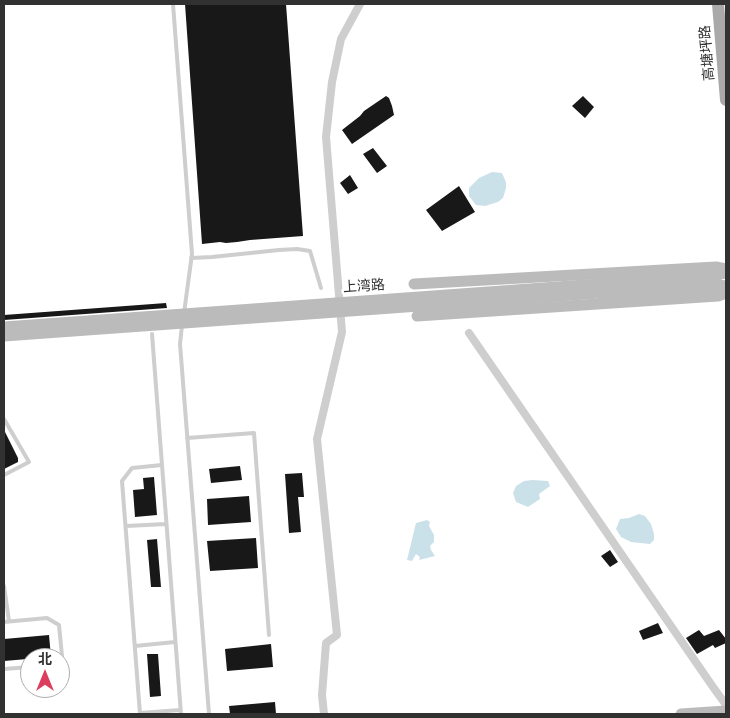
<!DOCTYPE html>
<meta charset="utf-8">
<style>
body{margin:0}
#map{position:relative;width:730px;height:718px;overflow:hidden;background:#fff;font-family:"Asap Condensed","Noto Sans SC",sans-serif}
canvas{display:block}
.frame{position:absolute;inset:0;border:5px solid #313131;pointer-events:none}
.north{position:absolute;left:20px;top:648px;width:50px;height:50px;box-sizing:border-box;background:#fff;border:1px solid #adadad;border-radius:50%;rotate:0deg;font-size:14px;font-weight:700;line-height:20px;text-align:center;color:#313131}
.north::after{content:'';display:block;margin:auto;width:18px;height:22px;background:#dc3f5d;clip-path:polygon(50% 0,100% 100%,50% 72%,0 100%)}
</style>
<div id="map">
<canvas width="730" height="718"></canvas>
<div class="frame"></div>
<div class="north">北</div>
</div>
<script>
const ctx = document.querySelector('canvas').getContext('2d');
ctx.lineJoin = 'round';
function fill(path, color) {
  ctx.fillStyle = color;
  ctx.fill(path, 'evenodd');
}
function toPath(rows) {
  const path = new Path2D();
  for (const r of rows) {
    path.moveTo(r[0], r[1]);
    for (let i = 2; i < r.length; i += 2) path.lineTo(r[i], r[i + 1]);
  }
  return path;
}
function stroke(path, color, width, dash) {
  ctx.strokeStyle = color;
  ctx.lineWidth = width;
  ctx.lineCap = dash ? 'butt' : 'round';
  ctx.setLineDash(dash || []);
  ctx.stroke(path);
}
function drawText(font, color, halo, rows, align = 'center') {
  ctx.font = font + ' "Asap Condensed","Noto Sans SC",sans-serif';
  ctx.lineWidth = 5;
  ctx.setLineDash([]);
  ctx.textBaseline = 'middle';
  ctx.strokeStyle = halo;
  ctx.fillStyle = color;
  for (const [text, x, y, turn = 0] of rows) {
    ctx.save();
    ctx.translate(x, y);
    ctx.rotate((+turn || 0) * Math.PI / 180);
    ctx.textAlign = isNaN(turn) ? turn : align;
    if (halo) ctx.strokeText(text, 0, 0);
    ctx.fillText(text, 0, 0);
    ctx.restore();
  }
}
const water = toPath([
 [492,172,502,173,506,182,506,188,503,198,498,202,485,206,476,205,469,196,469,188,479,178],
 [532,480,548,481,550,486,539,494,540,499,528,507,516,502,513,493,516,486,524,481],
 [639,514,645,516,651,524,654,534,654,540,650,544,631,542,621,537,616,529,620,519,629,518],
 [427,520,430,522,429,526,434,535,434,542,430,546,431,550,435,556,419,560,420,557,416,554,412,561,407,560,416,523]
]);
const building = toPath([
 [185,4,286,4,303,236,250,240,237,242,226,243,220,242,202,244],
 [386,96,389,98,392,106,394,115,352,144,342,130,360,116,364,111],
 [583,96,594,107,585,118,572,106],
 [373,148,387,166,377,173,363,154],
 [350,175,358,188,348,194,340,183],
 [459,186,475,212,442,231,426,210],
 [166,303,167,308,4,320,4,315],
 [4,430,18,458,18,462,4,469],
 [240,466,242,480,211,483,209,469],
 [302,473,304,497,298,497,301,532,289,533,285,474],
 [154,477,157,515,135,517,133,490,144,489,143,478],
 [249,496,251,522,208,525,207,499],
 [256,538,258,568,210,571,207,541],
 [157,539,161,587,151,587,147,540],
 [610,550,618,562,610,567,601,556],
 [658,623,663,633,643,640,639,631],
 [699,630,704,636,719,630,726,639,726,643,715,648,713,645,697,654,686,638],
 [49,635,51,657,4,661,4,639],
 [271,644,273,667,227,671,225,649],
 [147,654,158,654,161,696,150,697],
 [275,702,276,714,230,714,229,706]
]);
const lane = toPath([
 [173,4,192,254,184,313],
 [191,258,212,257,279,250,297,249,310,251,321,288],
 [182,325,180,344,209,714],
 [152,334,181,714],
 [4,419,29,462,4,475],
 [187,438,254,433,269,635],
 [126,526,166,524],
 [4,586,9,621],
 [4,622,47,618,59,625,62,656,60,659],
 [135,646,175,642],
 [4,669,30,667],
 [140,713,180,710],
 [140,714,122,481,132,468,162,465]
]);
const street = toPath([
 [469,333,713,687,726,705],
 [324,714,322,695,326,643,337,635,317,439,342,332,326,137,332,82,341,39,360,4]
]);
const secondary = toPath([
 [414,284,716,267,726,269],
 [599,284,717,275,726,273],
 [599,293,718,285,726,286],
 [417,316,718,296,726,293],
 [681,714,726,711]
]);
const primary = toPath([
 [718,4,726,100]
]);
const secondaryBridge = toPath([
 [4,327,599,284],
 [4,336,599,293]
]);
const streetNames = [
 ["高塘坪路",707,53,-95],
 ["上湾路",364,286,-4]
];
fill(water, '#cbe1e9');
fill(building, '#181818');
stroke(lane, '#cecece', 4);
stroke(street, '#cecece', 8);
stroke(secondary, '#bbb', 11);
stroke(primary, '#a9a9a9', 12);
stroke(secondaryBridge, '#bbb', 11);
drawText('14px', '#313131', '#fff', streetNames);
</script>
